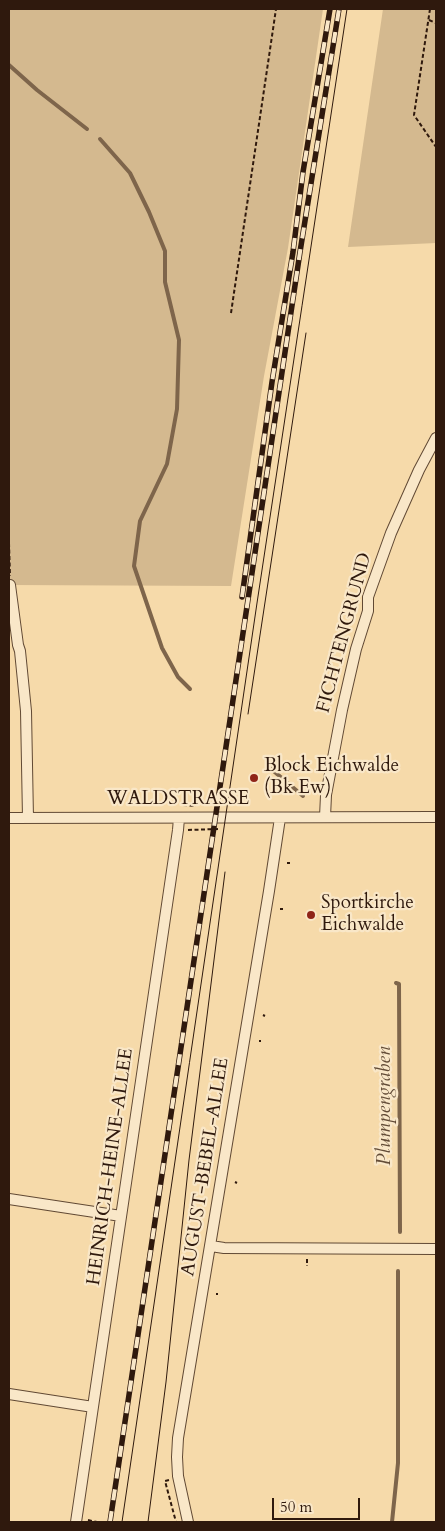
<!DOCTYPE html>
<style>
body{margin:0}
#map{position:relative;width:445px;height:1531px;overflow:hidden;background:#f6daaa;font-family:Cardo,serif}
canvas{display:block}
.frame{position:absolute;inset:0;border:10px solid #2f190d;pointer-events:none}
.scale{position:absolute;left:272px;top:1498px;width:88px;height:22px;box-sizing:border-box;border:2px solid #2f190d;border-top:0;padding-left:6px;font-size:15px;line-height:18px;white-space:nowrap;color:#2f190d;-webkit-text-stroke:4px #f9e7c8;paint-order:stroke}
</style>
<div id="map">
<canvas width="445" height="1531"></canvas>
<div class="frame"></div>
<div class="scale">50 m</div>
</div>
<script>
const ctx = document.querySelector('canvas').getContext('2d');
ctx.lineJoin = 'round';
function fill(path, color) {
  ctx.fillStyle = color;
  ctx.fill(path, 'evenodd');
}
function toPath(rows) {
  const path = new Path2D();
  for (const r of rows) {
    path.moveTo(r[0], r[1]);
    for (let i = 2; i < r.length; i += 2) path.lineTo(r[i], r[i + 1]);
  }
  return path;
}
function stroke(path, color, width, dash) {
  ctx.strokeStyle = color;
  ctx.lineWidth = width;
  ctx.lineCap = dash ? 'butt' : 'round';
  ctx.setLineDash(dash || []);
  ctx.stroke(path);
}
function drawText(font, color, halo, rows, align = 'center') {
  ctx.font = font + ' Cardo,serif';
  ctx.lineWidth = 4.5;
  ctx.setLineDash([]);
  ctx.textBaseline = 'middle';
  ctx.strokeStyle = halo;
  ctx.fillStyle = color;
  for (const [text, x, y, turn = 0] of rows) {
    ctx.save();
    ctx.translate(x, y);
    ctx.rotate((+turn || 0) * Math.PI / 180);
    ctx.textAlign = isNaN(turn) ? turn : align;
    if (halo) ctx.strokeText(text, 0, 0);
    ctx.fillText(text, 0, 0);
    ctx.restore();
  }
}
const green = toPath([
 [9,9,323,9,288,248,264,376,231,586,9,585],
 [383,9,436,9,436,243,348,247]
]);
const stream = toPath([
 [9,65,37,90,87,129],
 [100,139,130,173,149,212,165,251,165,282,179,340,177,409,167,464,140,521,134,566,162,648,178,677,190,689],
 [270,768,303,796],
 [396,983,399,984,400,1232],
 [392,1522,398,1463,398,1271]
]);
const path = toPath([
 [430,9,414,115,436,147],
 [429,20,436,23],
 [231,313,276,9],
 [9,543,10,576],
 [183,805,196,806],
 [188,830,218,829],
 [287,863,290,863],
 [280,909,283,909],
 [263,1015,265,1016],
 [259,1041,261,1041],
 [235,1182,237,1183],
 [307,1259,307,1266],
 [216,1294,218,1294],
 [169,1480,165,1481,176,1522],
 [88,1520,97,1522]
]);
const street = toPath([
 [10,585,18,645,20,651,26,711,28,818],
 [325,817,326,795,342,710,356,649,368,611,368,597,391,533,419,470,436,438],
 [9,818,436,817],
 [9,1199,121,1216],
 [211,1246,224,1248,436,1249],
 [9,1394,93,1407],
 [76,1522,178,830,179,818],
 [188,1522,178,1476,177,1457,178,1438,269,891,280,818]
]);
const tram = toPath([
 [248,714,306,333],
 [122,1522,257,603,347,9],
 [148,1522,166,1382,189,1160,225,872]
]);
const rail = toPath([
 [242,597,272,382,293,252,303,172,330,9],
 [110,1522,300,252,339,9]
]);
const markers = [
 [254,778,5,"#8f2418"],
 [311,915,5,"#8f2418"]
];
const streetNames = [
 ["FICHTENGRUND",345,633,-75],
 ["WALDSTRASSE",178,800],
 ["HEINRICH-HEINE-ALLEE",111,1167,-82],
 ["AUGUST-BEBEL-ALLEE",206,1167,-81]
];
const poiNames = [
 ["Block Eichwalde",264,767],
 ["(Bk Ew)",264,789],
 ["Sportkirche",321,904],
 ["Eichwalde",321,926]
];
const waterNames = [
 ["Plumpengraben",385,1106,-90]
];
fill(green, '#d4b98f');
stroke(stream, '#7e654b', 4);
stroke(street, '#614934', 12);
stroke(path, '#2f190d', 2, [4, 2.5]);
stroke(street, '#f9e7c8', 10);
stroke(tram, '#2f190d', 1);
stroke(rail, '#2f190d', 5.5);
stroke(rail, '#f9e7c8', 4, [11]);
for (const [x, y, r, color] of markers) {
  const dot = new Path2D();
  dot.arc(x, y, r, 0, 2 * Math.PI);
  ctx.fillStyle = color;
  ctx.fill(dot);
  stroke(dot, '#f9e7c8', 2);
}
drawText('19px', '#2f190d', '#f9e7c8', streetNames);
drawText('19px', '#2f190d', '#f9e7c8', poiNames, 'left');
drawText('italic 20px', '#634c37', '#f9e7c8', waterNames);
</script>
